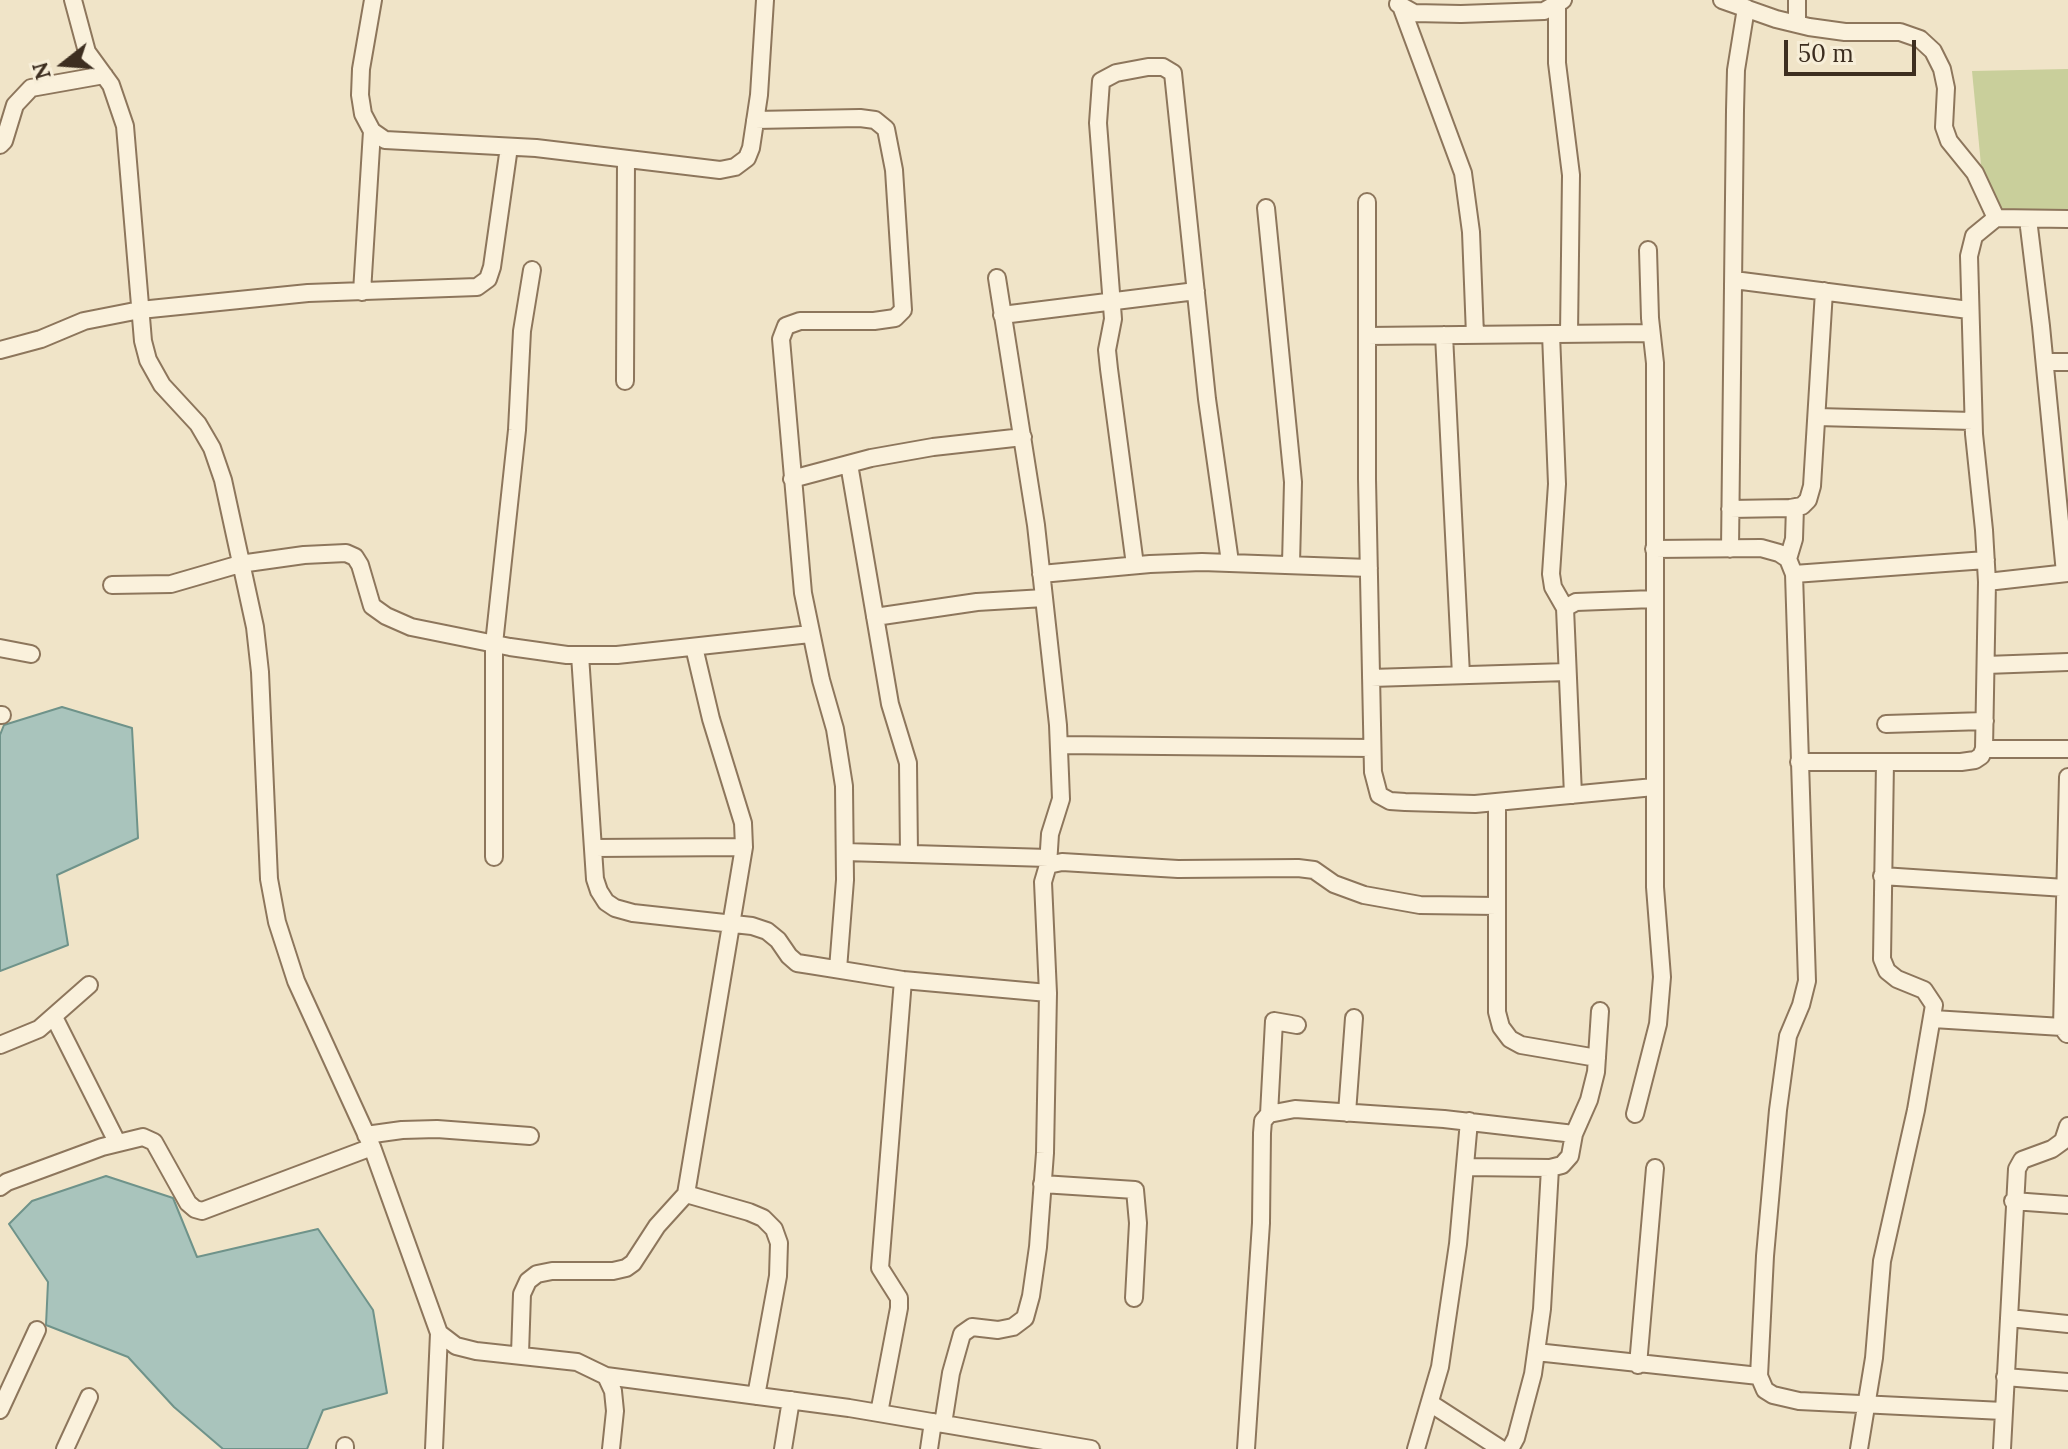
<!DOCTYPE html>
<style>
body{margin:0}
#map{position:relative;width:2068px;height:1449px;overflow:hidden;background:#f0e4c8;font-family:Lora,serif}
canvas{display:block}
.north{position:absolute;left:24px;top:24px;width:80px;height:80px;-webkit-text-stroke:6px #f7eed8;paint-order:stroke;rotate:253deg;font-size:22px;font-weight:700;line-height:32px;text-align:center;color:#3d2e20}
.north::after{content:'';display:block;margin:auto;width:28px;height:36px;background:#3d2e20;clip-path:polygon(50% 0,100% 100%,50% 72%,0 100%)}
.scale{position:absolute;left:1784px;top:40px;width:132px;height:36px;box-sizing:border-box;border:4px solid #3d2e20;border-top:0;padding-left:10px;font-size:24px;line-height:28px;white-space:nowrap;color:#3d2e20;-webkit-text-stroke:6px #f7eed8;paint-order:stroke}
</style>
<div id="map">
<canvas width="2068" height="1449"></canvas>
<div class="north">N</div>
<div class="scale">50 m</div>
</div>
<script>
const ctx = document.querySelector('canvas').getContext('2d');
ctx.lineJoin = 'round';
function fill(path, color) {
  ctx.fillStyle = color;
  ctx.fill(path, 'evenodd');
}
function toPath(rows) {
  const path = new Path2D();
  for (const r of rows) {
    path.moveTo(r[0], r[1]);
    for (let i = 2; i < r.length; i += 2) path.lineTo(r[i], r[i + 1]);
  }
  return path;
}
function stroke(path, color, width, dash) {
  ctx.strokeStyle = color;
  ctx.lineWidth = width;
  ctx.lineCap = dash ? 'butt' : 'round';
  ctx.setLineDash(dash || []);
  ctx.stroke(path);
}
const green = toPath([
 [2068,69,2068,213,1993,217,1981,165,1972,71]
]);
const water = toPath([
 [62,707,132,728,138,838,57,875,68,945,0,971,0,735,4,725,62,707],
 [106,1176,173,1198,197,1257,318,1229,373,1310,387,1393,323,1410,307,1449,223,1449,174,1407,128,1357,46,1325,48,1282,9,1224,32,1201,106,1176]
]);
const minor = toPath([
 [73,0,87,52,111,85,125,126,143,341,148,360,162,385,198,424,212,448,223,480,255,627,260,672,269,879,277,922,296,981,372,1147,439,1333,456,1346,476,1351,577,1362,606,1376,613,1391,615,1411,611,1449],
 [373,0,361,69,360,95,363,114,372,131,385,140,536,148,720,170,735,167,747,158,751,148,759,95,765,0],
 [1722,0,1776,19,1809,27,1845,32,1900,32,1920,39,1933,51,1942,69,1946,88,1944,127,1949,141,1975,173,1996,218,2068,219],
 [1398,4,1414,13,1461,14,1544,11,1563,0],
 [1557,5,1557,63,1571,175,1569,334],
 [1401,6,1463,173,1471,232,1475,335],
 [1797,24,1797,0],
 [755,120,860,118,875,120,886,129,894,170,903,310,895,318,874,321,800,321,786,326,781,339,803,593,821,680,835,729,844,786,845,880,838,969],
 [0,145,4,141,15,105,31,88,104,75],
 [1367,202,1367,479,1373,772,1379,795,1390,801,1405,802,1475,804,1654,787],
 [1266,208,1293,482,1291,564],
 [2028,219,2041,326,2065,573],
 [997,278,1036,525,1058,725,1061,799,1050,834,1048,865],
 [1734,280,1969,310],
 [362,292,372,131],
 [1002,315,1196,291],
 [1551,334,1557,484,1551,574,1553,587,1565,608],
 [1444,335,1461,675],
 [1367,336,1651,333],
 [0,350,41,339,84,321,140,310,308,293,477,287,488,279,492,267,509,147],
 [2045,362,2068,362],
 [625,381,626,159],
 [1817,417,1973,421],
 [849,464,890,704,908,763,909,854],
 [792,479,871,458,933,447,1023,437],
 [1730,509,1790,508,1802,506,1808,500,1812,486,1824,291],
 [1654,549,1761,548,1779,553,1788,559,1794,574,1807,981,1801,1005,1788,1036,1778,1110,1765,1256,1759,1376,1765,1390,1773,1395,1799,1401,2003,1411],
 [1730,549,1735,110,1736,70,1746,8],
 [1788,559,1794,539,1795,507],
 [1135,565,1109,369,1107,350,1113,319,1098,123,1101,81,1116,73,1148,67,1163,67,1173,73,1207,399,1230,562],
 [1041,574,1150,564,1202,562,1369,568],
 [1794,574,1986,560],
 [1987,582,2068,573],
 [112,585,171,584,240,564,304,555,346,553,355,557,360,565,372,606,386,616,411,627,510,647,567,655,617,655,810,634],
 [875,617,977,602,1044,598],
 [0,648,31,654],
 [580,655,595,879,599,891,606,902,615,908,633,913,752,926,767,931,778,940,789,956,797,963,810,965,903,980,1048,993],
 [1986,665,2068,662],
 [1371,678,1567,672],
 [0,715,2,715],
 [1886,724,1985,721],
 [1059,745,1372,748],
 [1984,749,2068,749],
 [1799,762,1961,762,1975,760,1981,756,1984,749,1987,582,1984,530,1974,434,1969,256,1974,236,1996,218],
 [1573,795,1565,608,1576,602,1654,599],
 [1497,803,1497,1012,1501,1027,1510,1039,1521,1045,1597,1058],
 [593,848,744,847],
 [845,852,1048,858],
 [494,857,494,644,517,430,522,331,532,270],
 [1882,876,2065,888],
 [54,1017,117,1142],
 [1933,1019,2062,1027,2067,1034],
 [2062,1027,2068,777],
 [0,1045,39,1029,89,985],
 [1347,1113,1354,1018],
 [1269,1114,1274,1021,1297,1025],
 [1635,1114,1658,1024,1662,977,1655,887,1655,363,1650,318,1648,250],
 [366,1135,402,1130,437,1129,530,1136],
 [1465,1167,1550,1168,1562,1165,1570,1156,1574,1134,1589,1100,1596,1072,1600,1011],
 [1042,1184,1135,1190,1138,1223,1134,1298],
 [0,1187,7,1182,102,1147,143,1137,154,1142,188,1203,195,1209,202,1211,372,1147],
 [686,1194,744,847,743,823,711,719,694,647],
 [2013,1201,2068,1205],
 [2009,1318,2068,1324],
 [1536,1352,1759,1376],
 [520,1354,522,1294,528,1281,537,1274,552,1271,613,1271,626,1268,633,1263,657,1226,686,1194,749,1212,763,1218,774,1229,779,1243,778,1276,756,1396],
 [1638,1365,1655,1168],
 [606,1376,849,1408,1091,1449],
 [2005,1377,2068,1382],
 [1430,1403,1501,1449],
 [0,1410,37,1330],
 [879,1413,899,1308,899,1298,880,1268,903,980],
 [943,1424,951,1373,962,1334,972,1327,998,1330,1013,1327,1025,1318,1031,1296,1038,1247,1045,1153,1048,993,1043,882,1048,865,1062,862,1178,869,1298,868,1314,870,1334,884,1364,895,1420,905,1497,906],
 [65,1449,89,1397],
 [345,1449,345,1446],
 [434,1449,439,1333],
 [783,1449,791,1400],
 [929,1449,933,1422],
 [1246,1449,1261,1223,1262,1133,1263,1121,1269,1114,1295,1109,1444,1119,1574,1134],
 [1416,1449,1440,1367,1458,1244,1469,1121],
 [1510,1449,1516,1438,1533,1374,1542,1309,1550,1168],
 [1859,1449,1874,1358,1882,1261,1916,1110,1934,1005,1924,990,1897,979,1887,971,1882,959,1885,762],
 [2002,1449,2017,1169,2022,1160,2052,1149,2063,1141,2068,1126]
]);
fill(green, '#c9cf9b');
fill(water, '#a9c4bc');
stroke(water, '#6f938a', 2);
stroke(minor, '#8d765c', 20);
stroke(minor, '#faf1dc', 16);
</script>
